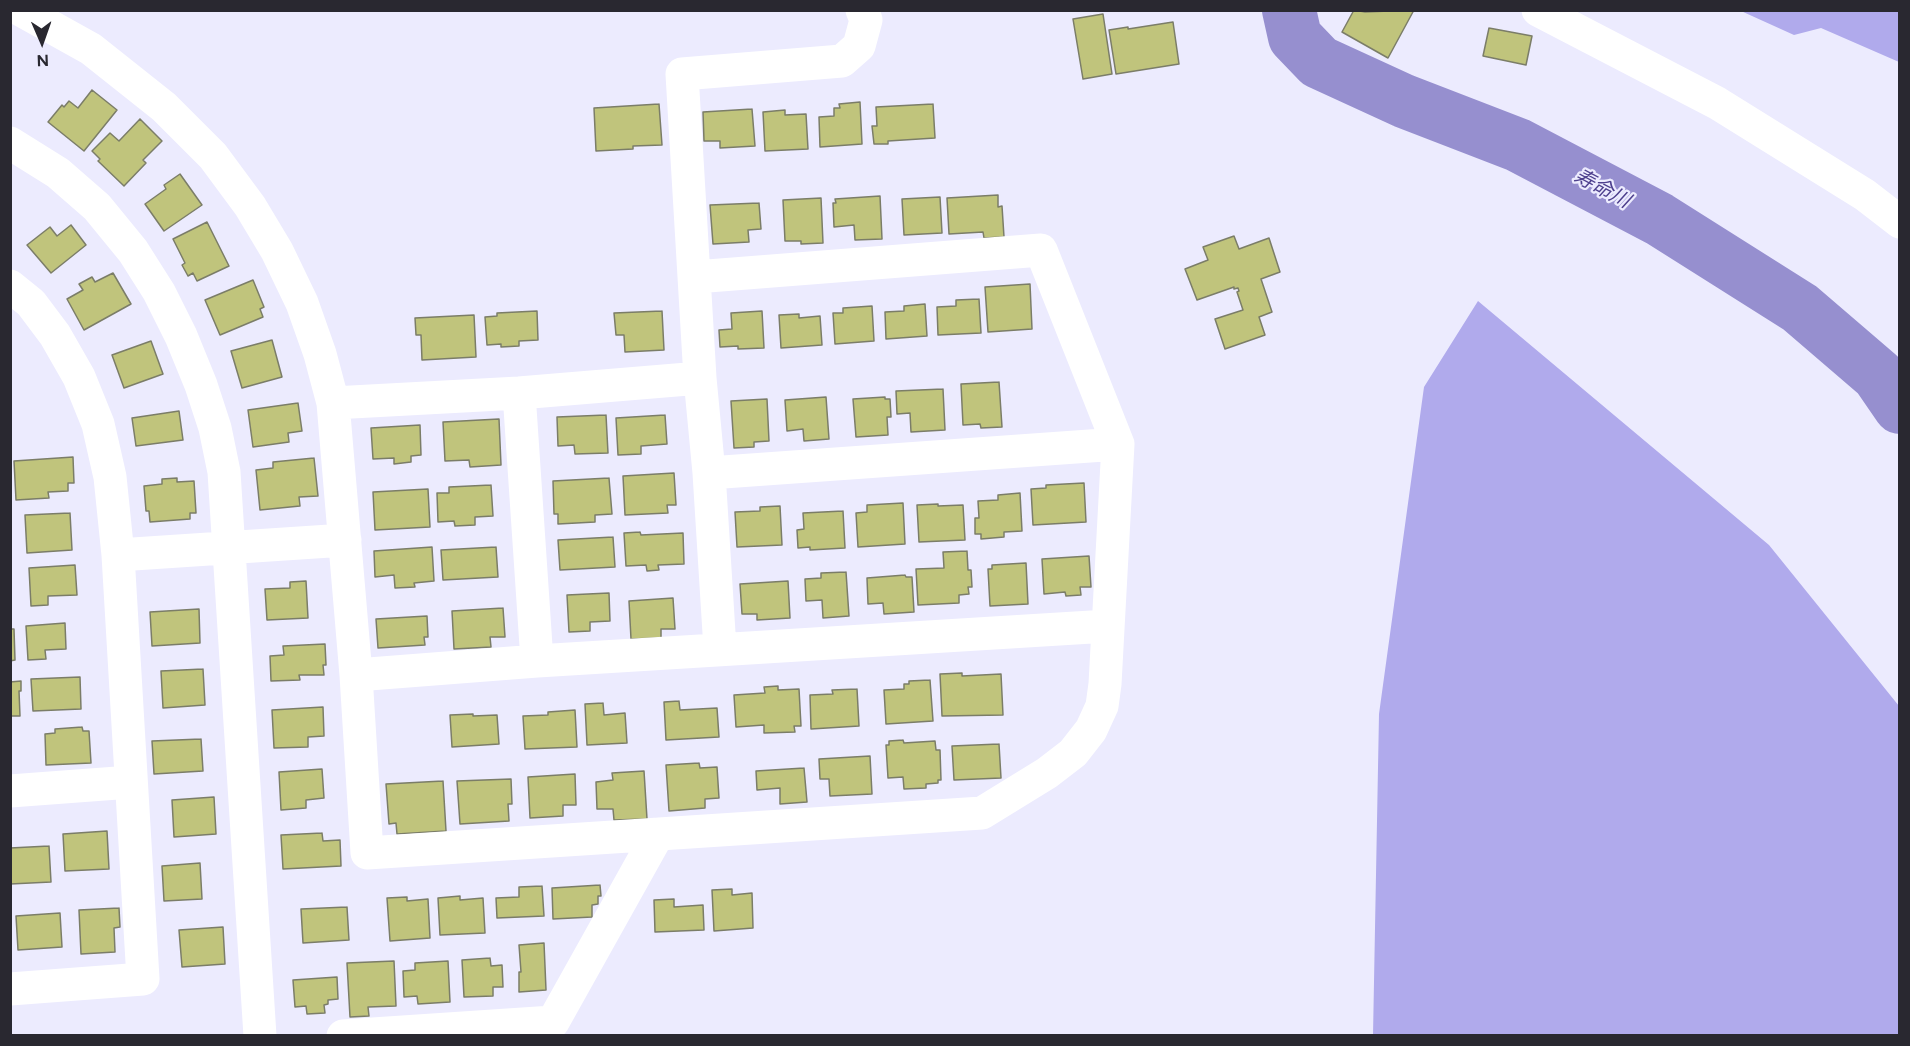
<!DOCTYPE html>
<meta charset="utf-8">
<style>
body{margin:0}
#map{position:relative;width:1910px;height:1046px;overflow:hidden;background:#ecebfe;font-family:Figtree,sans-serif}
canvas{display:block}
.frame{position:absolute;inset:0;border:12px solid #292830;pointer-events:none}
.north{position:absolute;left:12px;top:12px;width:60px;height:60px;-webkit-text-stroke:4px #ecebfe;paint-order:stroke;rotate:178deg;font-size:16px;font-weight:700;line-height:24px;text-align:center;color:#292830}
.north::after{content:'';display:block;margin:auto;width:21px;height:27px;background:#292830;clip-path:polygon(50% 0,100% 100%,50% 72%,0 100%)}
</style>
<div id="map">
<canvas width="1910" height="1046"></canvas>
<div class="frame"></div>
<div class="north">N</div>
</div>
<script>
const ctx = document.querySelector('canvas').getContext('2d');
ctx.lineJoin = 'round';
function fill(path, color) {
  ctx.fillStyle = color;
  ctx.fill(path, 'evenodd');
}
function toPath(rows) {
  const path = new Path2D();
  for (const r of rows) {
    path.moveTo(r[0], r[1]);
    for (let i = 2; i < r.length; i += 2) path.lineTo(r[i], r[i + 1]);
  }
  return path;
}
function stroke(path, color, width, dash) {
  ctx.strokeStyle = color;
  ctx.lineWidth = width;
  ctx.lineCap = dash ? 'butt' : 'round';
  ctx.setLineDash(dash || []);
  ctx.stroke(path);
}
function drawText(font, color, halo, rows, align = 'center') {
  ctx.font = font + ' Figtree,"Noto Sans JP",sans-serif';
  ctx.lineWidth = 4.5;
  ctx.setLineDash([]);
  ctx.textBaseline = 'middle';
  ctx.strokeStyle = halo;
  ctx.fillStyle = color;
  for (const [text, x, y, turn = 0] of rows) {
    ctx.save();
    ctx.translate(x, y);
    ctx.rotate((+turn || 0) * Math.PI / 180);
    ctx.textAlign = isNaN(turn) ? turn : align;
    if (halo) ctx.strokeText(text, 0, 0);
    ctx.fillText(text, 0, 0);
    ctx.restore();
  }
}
const forest = toPath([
 [1741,11,1899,11,1899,62,1821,28,1794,35],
 [1478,301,1769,545,1899,706,1899,1035,1373,1035,1379,714,1424,387]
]);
const river = toPath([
 [1289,10,1295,37,1319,62,1404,101,1518,145,1659,219,1800,308,1878,375,1900,407]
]);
const building = toPath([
 [1354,10,1365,12,1414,10,1388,58,1342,32,1354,10],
 [1103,14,1112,74,1083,79,1073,19,1103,14],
 [1173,22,1179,64,1116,74,1109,30,1128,27,1128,29,1173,22],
 [1489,28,1532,36,1526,65,1483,56,1489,28],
 [92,90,117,110,84,151,48,122,62,105,64,107,69,101,78,108,92,90],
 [860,102,862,144,820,147,819,117,834,116,834,108,840,108,839,104,860,102],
 [659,104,662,145,633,146,633,149,596,151,594,108,659,104],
 [933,104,935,138,888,141,888,144,874,144,872,126,877,126,876,107,933,104],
 [752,109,755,146,720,148,720,141,704,141,703,112,752,109],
 [785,110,785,115,806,114,808,149,765,151,763,112,785,110],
 [140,119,162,141,143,160,146,163,124,186,98,161,100,159,92,151,110,133,119,141,140,119],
 [180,174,202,205,164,231,145,204,166,189,164,185,180,174],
 [998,195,998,207,1002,206,1004,237,984,238,983,232,949,234,947,198,998,195],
 [880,196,882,239,855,240,854,225,834,227,833,203,836,203,835,199,880,196],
 [940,197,942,233,904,235,902,199,940,197],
 [821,198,823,243,801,244,801,241,785,241,783,200,821,198],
 [759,203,761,229,748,230,749,242,713,244,710,205,759,203],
 [207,222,229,266,197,281,193,273,188,276,182,265,185,263,173,239,207,222],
 [71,225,86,245,51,273,27,245,50,227,57,236,71,225],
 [1234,236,1239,249,1269,238,1280,272,1261,279,1272,312,1259,317,1265,335,1225,349,1215,319,1243,310,1237,292,1239,291,1238,288,1234,289,1234,287,1197,300,1185,269,1208,260,1203,247,1234,236],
 [113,273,131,304,84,330,67,299,83,290,79,284,92,277,95,282,113,273],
 [253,280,264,307,260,309,263,317,220,335,205,300,253,280],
 [1030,284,1032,329,988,332,985,287,1030,284],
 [979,299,981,333,938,335,937,307,956,306,956,300,979,299],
 [925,304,927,336,886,339,885,312,904,311,904,306,925,304],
 [872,306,874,341,835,344,833,313,843,313,843,308,872,306],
 [537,311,538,340,519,341,519,346,501,347,501,344,487,345,485,317,497,316,497,313,537,311],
 [662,311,664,350,625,352,624,335,616,335,614,313,662,311],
 [762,311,764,348,738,349,738,346,720,347,719,330,732,329,731,313,762,311],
 [799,314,799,318,820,316,822,345,781,348,779,315,799,314],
 [474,315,476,357,422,360,421,335,416,335,415,318,474,315],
 [272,340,282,377,242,388,231,351,272,340],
 [151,341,163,374,124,388,112,355,151,341],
 [999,382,1002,427,981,428,980,424,963,425,961,384,999,382],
 [943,389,945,430,911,432,910,413,897,414,896,391,943,389],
 [826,397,829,439,804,441,803,429,787,431,785,400,826,397],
 [885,397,885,399,890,399,891,417,887,417,888,435,856,437,853,399,885,397],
 [767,399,769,441,754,442,754,447,734,448,731,401,767,399],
 [298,403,302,431,288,433,289,442,253,447,248,410,298,403],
 [179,411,183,440,136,446,132,418,179,411],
 [606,415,608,453,575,454,574,445,558,446,557,417,606,415],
 [665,415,667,444,641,446,641,454,618,455,616,418,665,415],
 [499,419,501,465,470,467,469,460,445,461,443,422,499,419],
 [420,425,421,455,411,456,411,462,394,464,394,458,373,459,371,428,420,425],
 [73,457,74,483,68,483,68,491,48,492,49,498,16,500,14,461,73,457],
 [314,458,318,496,299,497,300,506,260,510,256,470,273,468,273,462,314,458],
 [674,473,676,505,667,505,668,513,625,515,623,476,674,473],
 [177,478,177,482,194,481,196,513,190,513,190,519,150,522,149,511,146,511,144,486,162,484,162,479,177,478],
 [609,478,612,514,595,515,595,522,558,524,558,514,554,514,553,481,609,478],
 [1084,483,1086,522,1033,525,1031,489,1046,488,1046,485,1084,483],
 [491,485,493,516,475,517,475,525,455,526,454,521,438,522,437,493,449,493,449,487,491,485],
 [428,489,430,527,375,530,373,492,428,489],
 [1020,493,1022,531,1004,532,1004,537,981,539,981,534,975,534,975,518,979,518,978,501,998,500,998,495,1020,493],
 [903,503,905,544,858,547,856,513,867,512,867,505,903,503],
 [938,504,938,506,963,505,965,540,919,542,917,505,938,504],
 [780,506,782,545,737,547,735,512,760,511,760,507,780,506],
 [843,511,845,548,810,550,810,547,798,548,797,530,804,529,803,513,843,511],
 [70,513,72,550,27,553,25,515,70,513],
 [640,532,641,535,683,533,684,564,658,565,659,570,647,571,646,565,626,566,624,533,640,532],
 [613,537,615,567,560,570,558,540,613,537],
 [432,547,434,581,414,583,415,587,395,588,394,575,375,577,374,551,432,547],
 [496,547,498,577,443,580,441,550,496,547],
 [967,551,968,570,971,570,972,587,968,587,969,594,959,595,959,603,918,605,916,569,944,568,943,552,967,551],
 [1089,556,1091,587,1080,587,1081,595,1066,596,1065,592,1044,594,1042,559,1089,556],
 [1026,563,1028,604,990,606,988,569,992,569,992,565,1026,563],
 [75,565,77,595,48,596,48,605,31,606,29,568,75,565],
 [846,572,849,616,823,618,822,600,806,601,805,579,821,578,821,573,846,572],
 [905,575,906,577,912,577,914,612,884,614,883,603,868,604,867,578,905,575],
 [306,581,308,618,267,620,265,589,290,588,290,582,306,581],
 [788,581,790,618,757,620,757,614,742,614,740,584,788,581],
 [609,593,610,621,590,622,590,631,569,632,567,595,609,593],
 [673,598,675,629,661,629,661,638,631,639,629,601,673,598],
 [503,608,505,637,490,637,491,647,454,649,452,611,503,608],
 [199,609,200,643,152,646,150,612,199,609],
 [427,616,428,637,424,637,425,645,378,648,376,619,427,616],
 [65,623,66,649,45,650,46,659,28,660,26,626,65,623],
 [10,629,14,629,15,660,10,661,10,629],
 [325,644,326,665,323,665,324,675,299,675,300,680,271,681,270,656,284,655,283,646,325,644],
 [203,669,205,705,163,708,161,671,203,669],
 [962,673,962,676,1001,674,1003,715,942,716,940,674,962,673],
 [80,677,81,709,33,711,31,679,80,677],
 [930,680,933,721,886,724,884,690,904,689,904,684,909,684,909,681,930,680],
 [21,681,21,691,19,691,20,716,10,716,10,682,21,681],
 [778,686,778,690,799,689,801,726,794,726,795,732,764,733,764,725,736,727,734,695,765,693,764,687,778,686],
 [857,689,859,726,811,729,810,695,833,694,832,690,857,689],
 [679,701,680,710,717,708,719,737,666,740,664,702,679,701],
 [603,703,604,715,625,713,627,743,587,745,585,704,603,703],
 [323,707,324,736,308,737,308,747,274,748,272,710,323,707],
 [575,710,577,747,525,749,523,716,548,715,548,712,575,710],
 [473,714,473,716,497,715,499,744,452,747,450,715,473,714],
 [82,727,83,731,89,731,91,763,46,765,45,734,55,733,55,729,82,727],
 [201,739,203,771,154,774,152,741,201,739],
 [903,740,904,743,935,741,936,750,940,750,941,780,938,780,938,783,926,784,926,788,904,789,903,777,888,778,886,745,889,745,889,741,903,740],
 [999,744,1001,778,954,780,952,746,999,744],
 [870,756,872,794,830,796,829,779,820,779,819,759,870,756],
 [699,763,700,768,717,767,719,798,705,799,705,808,669,811,666,765,699,763],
 [804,768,807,802,780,804,780,788,757,790,756,771,804,768],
 [322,769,324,798,306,800,306,808,281,810,279,772,322,769],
 [644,771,647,819,614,820,613,809,597,809,596,782,613,780,612,773,644,771],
 [575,774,576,805,563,805,563,816,530,818,528,777,575,774],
 [511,779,512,804,508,804,509,821,460,824,457,781,511,779],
 [443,781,446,831,397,834,396,823,389,824,386,784,443,781],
 [214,797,216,834,174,837,172,800,214,797],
 [107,831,109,869,65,871,63,834,107,831],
 [322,833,323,841,340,840,341,866,283,869,281,835,322,833],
 [49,846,51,882,10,884,10,848,49,846],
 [200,863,202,899,164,901,162,866,200,863],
 [600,885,601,896,598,896,598,904,592,905,592,917,553,919,552,888,600,885],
 [542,886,544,916,497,918,496,898,519,897,519,887,542,886],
 [732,889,732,895,752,893,753,928,714,931,712,890,732,889],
 [460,896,460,900,483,898,485,933,440,935,438,898,460,896],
 [407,897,407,901,428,899,430,938,390,941,387,898,407,897],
 [674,899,674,907,703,905,704,930,655,932,654,900,674,899],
 [347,907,349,940,303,943,301,909,347,907],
 [119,908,120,927,114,928,115,952,81,954,79,910,119,908],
 [60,913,62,947,18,950,16,916,60,913],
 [223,927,225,964,182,967,179,930,223,927],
 [544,943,546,990,519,992,519,972,521,972,519,945,544,943],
 [490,958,491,966,502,965,503,987,493,987,493,996,464,997,462,960,490,958],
 [394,961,396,1006,368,1007,369,1016,350,1017,347,963,394,961],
 [448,961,450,1002,418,1004,417,996,404,997,403,971,415,970,415,963,448,961],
 [337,977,338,999,328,1000,328,1004,324,1005,325,1013,307,1014,306,1006,295,1007,293,980,337,977]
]);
const minor = toPath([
 [21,10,91,49,164,107,213,156,250,206,277,251,302,303,320,354,333,403,356,675,367,853,982,813,1047,773,1073,753,1091,730,1102,706,1105,684,1118,444,1041,250,695,277],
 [1538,10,1717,103,1865,195,1900,222],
 [10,143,58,173,97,207,133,251,159,292,181,336,201,385,215,428,224,472,260,1036],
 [10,286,31,303,55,335,79,377,98,424,110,477,118,555,143,979,10,989],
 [519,393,537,661],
 [333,403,519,393,700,378],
 [709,473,1118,444],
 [118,555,345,540],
 [720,649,709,473,700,378,682,74,842,61,859,46,866,20,862,10],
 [356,675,537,661,1108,626],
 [10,791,131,782],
 [343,1036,553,1022,658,834]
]);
const waterNames = [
 ["寿命川",1602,189,28]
];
fill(forest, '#b0aaec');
stroke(river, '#968fcf', 54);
fill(building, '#c0c47c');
stroke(building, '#7b7d68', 1.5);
stroke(minor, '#fff', 33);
drawText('italic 20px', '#4e408e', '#ecebfe', waterNames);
</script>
